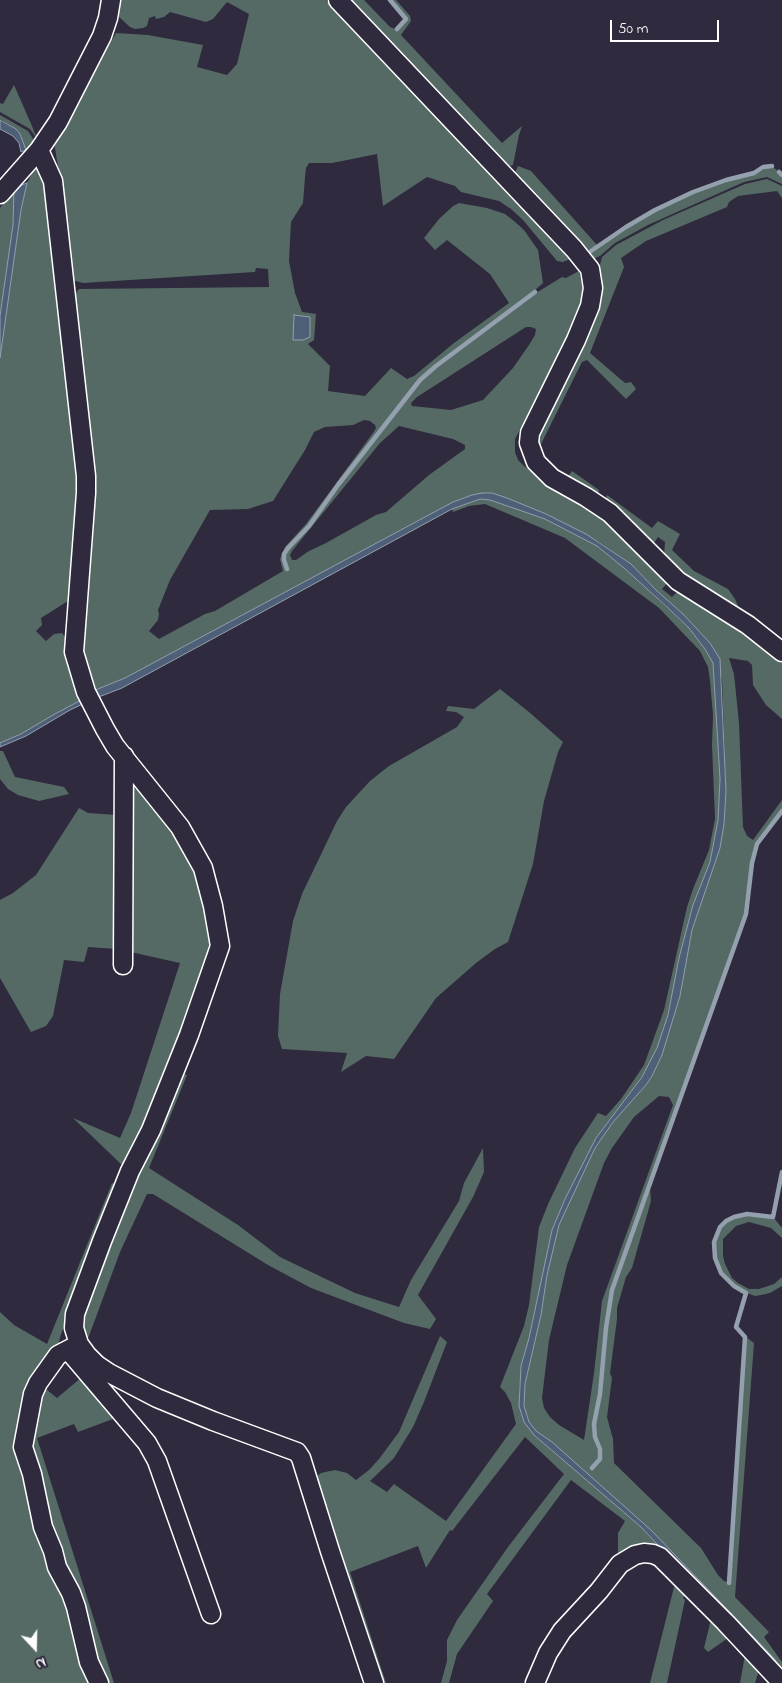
<!DOCTYPE html>
<style>
body{margin:0}
#map{position:relative;width:782px;height:1683px;overflow:hidden;background:#2f2a3d;font-family:"Indie Flower",sans-serif}
canvas{display:block}
.north{position:absolute;left:10px;top:1623px;width:50px;height:50px;-webkit-text-stroke:4px #2f2a3d;paint-order:stroke;rotate:159deg;font-size:14px;font-weight:700;line-height:20px;text-align:center;color:#fff}
.north::after{content:'';display:block;margin:auto;width:18px;height:22px;background:#fff;clip-path:polygon(50% 0,100% 100%,50% 72%,0 100%)}
.scale{position:absolute;left:610px;top:20px;width:109px;height:22px;box-sizing:border-box;border:2px solid #fff;border-top:0;padding-left:6px;font-size:15px;line-height:18px;white-space:nowrap;color:#fff;-webkit-text-stroke:4px #2f2a3d;paint-order:stroke}
</style>
<div id="map">
<canvas width="782" height="1683"></canvas>
<div class="north">N</div>
<div class="scale">50 m</div>
</div>
<script>
const ctx = document.querySelector('canvas').getContext('2d');
ctx.lineJoin = 'round';
function fill(path, color) {
  ctx.fillStyle = color;
  ctx.fill(path, 'evenodd');
}
function toPath(rows) {
  const path = new Path2D();
  for (const r of rows) {
    path.moveTo(r[0], r[1]);
    for (let i = 2; i < r.length; i += 2) path.lineTo(r[i], r[i + 1]);
  }
  return path;
}
function stroke(path, color, width, dash) {
  ctx.strokeStyle = color;
  ctx.lineWidth = width;
  ctx.lineCap = dash ? 'butt' : 'round';
  ctx.setLineDash(dash || []);
  ctx.stroke(path);
}
const green = toPath([
 [118,0,326,0,572,258,563,262,557,261,523,220,511,209,499,201,461,192,455,186,427,177,383,206,377,154,332,163,309,163,306,168,305,177,303,203,291,222,289,261,295,293,302,312,316,314,314,340,308,344,330,366,328,391,365,396,391,368,407,379,414,376,454,343,509,303,490,274,447,240,435,250,424,238,439,219,453,206,459,203,487,208,505,214,514,221,524,230,538,250,543,283,534,291,435,366,420,380,337,485,308,525,287,548,283,553,282,560,286,569,288,568,284,560,285,554,289,549,310,526,339,486,421,381,436,367,536,293,562,277,566,278,579,271,583,290,581,306,576,321,515,439,515,452,518,460,523,465,539,478,567,491,604,516,668,582,662,589,672,597,679,590,704,603,782,660,782,719,766,705,753,685,752,665,748,661,729,658,734,674,739,723,743,827,747,836,753,840,782,800,782,809,756,843,751,863,745,914,611,1290,605,1328,599,1394,593,1424,594,1438,599,1449,599,1458,591,1467,593,1468,602,1459,601,1448,597,1437,595,1424,601,1395,607,1328,613,1290,650,1188,651,1201,632,1268,626,1277,617,1308,617,1319,610,1373,612,1378,607,1417,613,1439,614,1463,701,1548,718,1575,724,1581,730,1583,746,1337,754,1343,735,1597,769,1632,764,1637,782,1662,782,1669,772,1656,626,1508,603,1489,552,1442,536,1431,529,1422,524,1406,525,1385,541,1315,547,1275,559,1225,595,1148,613,1122,646,1085,652,1076,662,1055,680,996,692,930,720,848,724,824,726,791,722,679,710,643,683,614,657,591,631,564,599,542,546,514,507,498,492,493,472,495,453,502,125,678,93,691,81,643,73,300,75,294,79,289,269,287,268,269,256,268,255,272,83,283,72,280,62,205,59,173,54,142,116,33,148,35,203,45,197,67,227,75,237,64,249,14,227,2,213,19,206,22,170,12,164,17,156,19,155,16,149,18,147,26,143,28,135,29,130,27,118,16],
 [526,327,531,327,536,329,535,335,529,345,513,368,483,400,451,410,412,406,411,403,417,397],
 [364,420,370,421,375,425,376,428,373,433,306,524,285,547,280,559,283,571,215,611,205,614,159,639,149,631,158,620,159,614,158,610,170,580,210,510,248,509,273,501,305,450,314,432,325,427,353,425],
 [399,426,453,439,465,445,465,449,429,475,386,512,376,515,326,543,309,551,296,560,292,560,290,555,292,551,380,443],
 [659,1096,669,1097,673,1105,602,1301,594,1373,584,1440,559,1425,550,1417,544,1408,542,1398,549,1340,567,1265,604,1163,612,1148,634,1117],
 [349,0,364,0,390,27,398,30,407,19,391,0,396,0,410,16,411,21,401,35,502,143,522,126,519,135,513,165,510,166,418,75],
 [14,85,32,126,37,139,30,129,0,112,0,103,3,104],
 [0,115,28,131,35,142,26,154,20,134,16,129,0,119],
 [518,166,531,171,597,245,587,251,515,173],
 [769,166,773,167,779,172,782,176,782,184,767,177,744,182,648,225,615,243,600,256,593,259,588,255,626,228,656,210,693,193,726,180,755,174],
 [38,168,45,177,78,480,74,565,70,595,68,601,41,618,42,625,36,631,46,641,54,634,62,633,68,641,85,698,53,715,21,734,0,743,0,358,21,210,27,183,33,171],
 [767,179,782,186,782,198,777,191,738,196,729,202,727,207,646,241,621,258,624,267,590,353,625,383,631,382,636,389,626,399,587,360,582,362,541,444,541,448,548,465,543,463,537,439,599,286,600,265,602,257,616,245,663,220,745,184],
 [14,188,13,225,0,316,0,208],
 [572,471,599,490,598,497,566,479],
 [607,495,652,528,658,521,680,534,672,550,694,571,728,589,735,599,739,608,768,631,773,632,782,640,782,646,682,578,664,556,665,542,658,537,652,546,632,520,605,501],
 [480,499,490,500,545,519,597,546,624,568,689,628,705,649,713,663,720,779,718,820,710,862,693,905,679,958,668,1015,657,1048,647,1069,635,1087,596,1138,565,1199,552,1230,529,1338,521,1366,519,1397,521,1414,534,1435,641,1527,685,1575,654,1552,612,1570,618,1553,618,1533,625,1521,571,1480,487,1594,493,1601,457,1654,449,1683,441,1683,447,1661,447,1640,457,1620,508,1547,564,1474,525,1437,452,1531,450,1530,426,1568,418,1546,350,1572,386,1683,378,1683,313,1479,321,1473,335,1470,347,1473,356,1480,369,1470,379,1459,399,1432,440,1336,447,1342,424,1402,413,1427,394,1458,370,1481,387,1492,394,1484,446,1521,516,1424,511,1403,505,1392,500,1387,524,1326,529,1305,539,1227,548,1204,575,1148,598,1113,606,1116,621,1099,644,1065,664,1010,687,907,693,889,709,850,715,819,712,745,713,715,710,681,708,667,700,651,659,608,565,538,485,504,469,506,453,512,452,509],
 [500,689,529,712,563,742,558,752,544,801,533,864,508,942,495,949,476,963,436,998,394,1059,366,1056,341,1072,347,1053,282,1049,278,1036,280,994,293,921,302,894,337,821,346,807,370,781,389,766,457,727,464,717,456,712,446,711,448,706,474,709],
 [0,751,3,751,15,777,64,787,69,794,39,801,18,795,8,789,0,779],
 [131,774,196,861,213,938,210,950,168,1074,124,1167,73,1118,120,1138,131,1113,180,963,126,951],
 [79,808,88,813,118,815,117,949,88,947,84,962,64,960,53,1016,46,1026,31,1032,0,978,0,900,13,893,36,875],
 [181,1073,187,1075,149,1168,238,1225,280,1257,355,1293,399,1307,411,1280,459,1201,464,1183,483,1148,484,1172,473,1197,418,1295,436,1319,430,1329,404,1323,311,1288,268,1265,153,1194,147,1194,120,1252,89,1336,84,1344,79,1327,106,1247],
 [112,1183,117,1185,61,1334,56,1354,21,1438,97,1683,0,1683,0,1312,14,1325,47,1344],
 [747,1216,774,1218,782,1228,782,1238,771,1228,749,1222,736,1226,723,1239,723,1256,725,1264,732,1278,738,1283,749,1289,759,1289,774,1284,782,1277,782,1286,770,1293,761,1295,755,1296,747,1293,734,1285,722,1272,716,1258,715,1242,721,1227,727,1222,735,1217],
 [82,1377,113,1412,113,1419,78,1432,74,1424,37,1438,114,1683,100,1683,25,1438,41,1385,57,1398],
 [648,1554,657,1558,761,1664,755,1683,740,1683,745,1655,728,1638,708,1652,704,1648,711,1619,687,1592,683,1598,685,1600,667,1683,650,1683,674,1587,679,1584,660,1567,642,1559,635,1560,623,1568,597,1601,565,1636,552,1656,541,1683,539,1683,553,1650,567,1629,623,1565,631,1559]
]);
const water = toPath([
 [0,120,16,129,20,134,26,150,21,152,19,143,13,136,0,129,0,120],
 [27,183,21,210,0,358,0,316,13,225,14,188,27,183],
 [294,315,310,317,310,337,303,340,293,340,294,315],
 [482,493,492,493,507,498,546,514,586,534,631,564,657,591,683,614,710,643,720,659,726,791,724,824,720,848,692,930,680,996,662,1055,652,1076,646,1085,613,1122,595,1148,559,1225,547,1275,541,1315,525,1384,524,1406,529,1422,536,1431,552,1442,652,1531,772,1656,782,1669,782,1677,641,1527,534,1435,524,1422,519,1406,521,1366,529,1338,552,1230,565,1199,596,1138,642,1077,657,1048,668,1015,679,958,693,905,710,862,718,820,720,779,713,663,705,649,689,628,668,608,624,568,597,546,545,519,490,500,480,499,452,509,122,688,96,698,93,691,125,678,453,502,472,495,482,493],
 [85,698,87,702,70,710,26,736,0,747,0,743,21,734,53,715,85,698]
]);
const stream = toPath([
 [390,0,406,19,397,29],
 [779,172,782,175],
 [591,251,626,227,655,210,693,192,726,180,754,173,763,167,772,166],
 [287,569,284,560,284,554,288,548,309,526,338,485,420,380,436,366,535,292],
 [592,1468,600,1459,600,1449,595,1437,594,1424,600,1394,606,1328,612,1290,746,914,752,863,757,844,782,811],
 [729,1583,745,1337,736,1327,746,1293,734,1286,721,1273,715,1258,714,1242,720,1227,726,1221,734,1217,747,1214,773,1217,782,1172]
]);
const minor = toPath([
 [338,0,574,249,590,269,593,288,590,306,576,340,530,433,529,443,536,462,552,478,586,497,610,513,678,581,748,625,782,652],
 [39,150,53,181,86,476,86,493,74,652,86,692,105,729,115,746,180,827,203,868,213,906,220,946,189,1035,151,1130,130,1171,102,1241,75,1314,74,1328,79,1344,87,1355,97,1365,109,1373,157,1398,213,1421,297,1452,301,1458,330,1551,374,1683],
 [0,194,39,150,58,122,102,36,108,18,111,0],
 [123,965,124,756],
 [79,1344,58,1355,38,1383,33,1394,23,1447,32,1474,43,1527,53,1551,57,1567,71,1593,76,1607,89,1662,99,1683],
 [73,1356,147,1443,157,1461,211,1614],
 [535,1683,548,1653,562,1631,599,1591,620,1564,635,1555,644,1553,653,1554,660,1557,725,1622,782,1683]
]);
fill(green, '#556a64');
fill(water, '#4d6078');
stroke(water, '#94a0ae', 1);
stroke(stream, '#94a0ae', 4.5);
stroke(minor, '#fff', 21);
stroke(minor, '#2f2a3d', 18);
</script>
